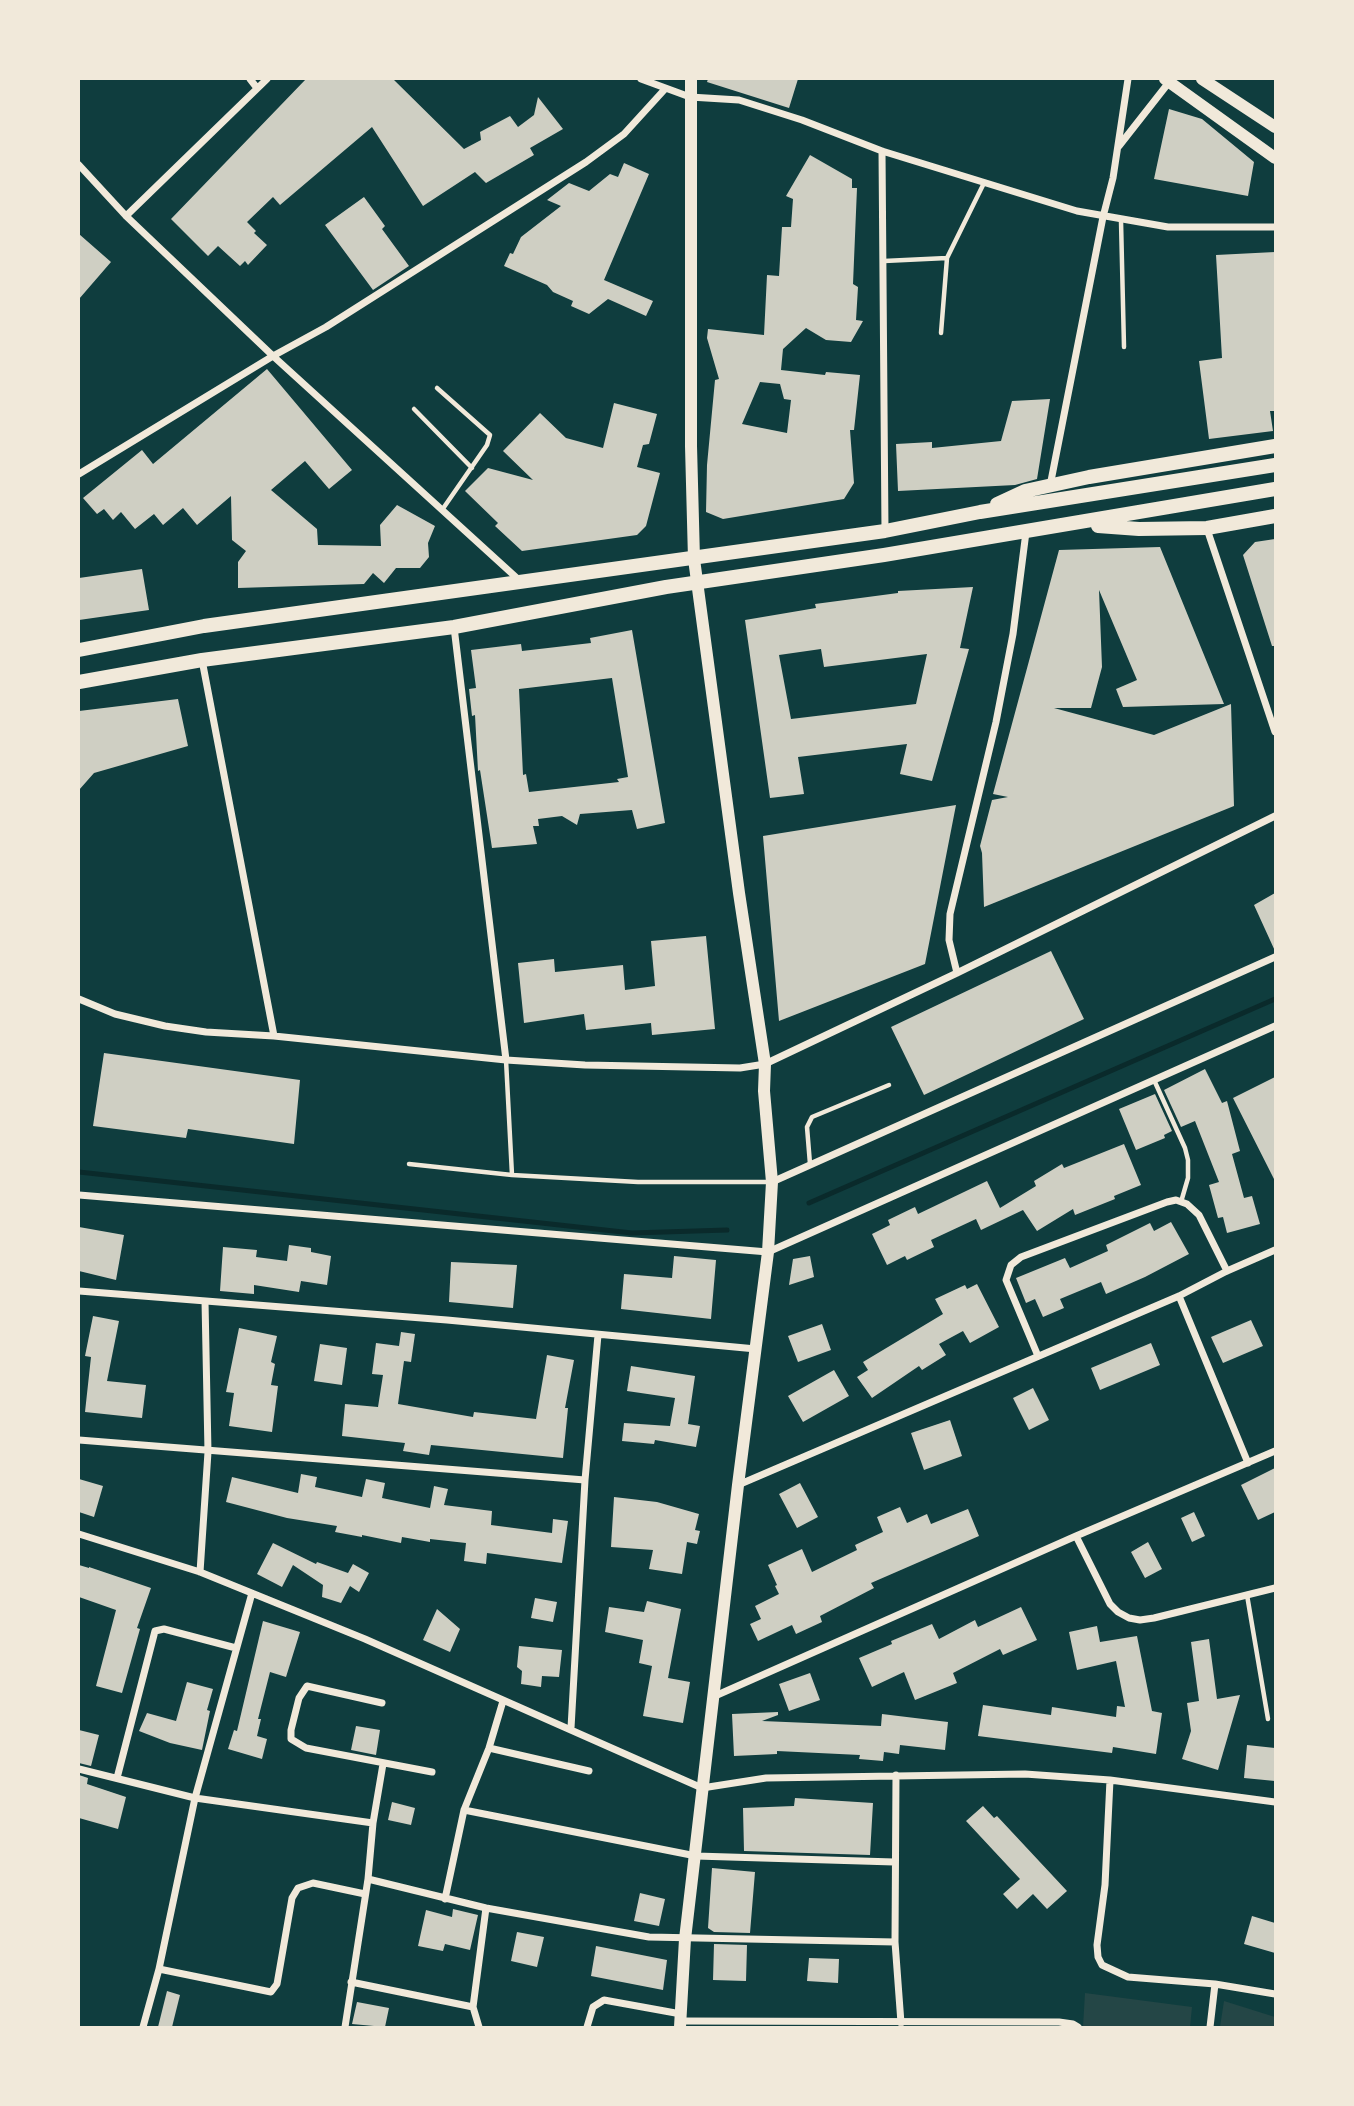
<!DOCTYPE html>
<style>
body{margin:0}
#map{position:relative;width:1354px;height:2106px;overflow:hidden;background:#0f3d3e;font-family:"Titillium Web",sans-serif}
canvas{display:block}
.frame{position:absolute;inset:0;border:80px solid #f1e9da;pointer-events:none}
</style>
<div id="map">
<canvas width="1354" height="2106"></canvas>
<div class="frame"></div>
</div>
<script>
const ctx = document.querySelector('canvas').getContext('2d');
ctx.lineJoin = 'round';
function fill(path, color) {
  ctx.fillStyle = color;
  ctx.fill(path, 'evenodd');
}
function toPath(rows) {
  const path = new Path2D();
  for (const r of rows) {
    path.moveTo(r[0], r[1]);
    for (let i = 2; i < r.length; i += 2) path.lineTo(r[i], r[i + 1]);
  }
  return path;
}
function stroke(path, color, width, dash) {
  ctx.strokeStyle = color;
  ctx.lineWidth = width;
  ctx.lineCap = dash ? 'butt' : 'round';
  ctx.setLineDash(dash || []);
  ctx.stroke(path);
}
const green = toPath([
 [1085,1993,1192,2007,1190,2027,1083,2027],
 [1224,2001,1275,2017,1275,2027,1220,2027]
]);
const stream = toPath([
 [79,1172,632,1233,727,1230],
 [809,1203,1275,999]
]);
const building = toPath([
 [306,79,393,79,464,149,481,140,480,132,510,116,518,127,534,115,538,97,563,129,530,148,534,155,486,183,475,172,423,206,372,127,280,205,273,197,247,222,256,231,254,233,267,245,248,265,245,261,240,266,218,246,208,256,171,219],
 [708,79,798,79,789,108,707,82],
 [1169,109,1202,119,1254,162,1248,196,1154,179],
 [810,155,852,179,852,188,857,188,853,284,858,287,856,320,863,321,851,342,826,340,806,328,783,349,781,370,825,375,826,372,860,375,854,430,850,430,854,483,844,499,723,519,706,512,707,465,715,380,719,379,707,338,708,329,764,335,767,275,779,276,782,227,791,227,793,199,786,196],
 [760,382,780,384,784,399,791,400,787,433,742,424],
 [624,163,649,174,604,280,653,301,646,316,608,299,589,314,571,306,573,301,553,292,547,285,504,266,510,253,513,254,521,237,561,206,547,200,569,183,589,191,610,174,618,177],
 [364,197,385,226,382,229,409,266,373,290,325,225],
 [79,234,111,262,79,299],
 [1275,252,1275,411,1270,411,1273,431,1209,439,1199,361,1222,358,1216,255],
 [267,369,352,470,329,489,305,461,271,490,317,529,318,545,381,546,380,525,397,505,435,526,428,543,429,557,420,568,396,568,384,583,373,573,364,584,238,588,238,562,246,551,232,540,231,496,197,525,183,508,163,525,154,514,135,529,121,512,113,520,104,509,97,514,83,498,142,450,153,464],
 [1050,399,1037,479,1015,485,898,491,896,444,932,442,932,448,1001,441,1012,401],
 [614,403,657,414,649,444,643,445,637,467,660,473,646,526,637,535,522,551,495,526,498,523,465,491,488,468,533,480,503,451,540,413,566,438,603,448],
 [1275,539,1275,646,1272,646,1243,555,1255,542],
 [1160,547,1224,704,1123,707,1116,689,1137,680,1099,590,1102,667,1091,708,1054,708,1154,735,1231,704,1234,806,984,907,982,853,980,846,992,800,1008,797,993,794,1059,550],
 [142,569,149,610,79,620,79,578],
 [973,587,960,648,969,649,932,781,900,774,907,744,798,757,804,794,770,798,745,620,816,608,815,604,898,593,898,591],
 [821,649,824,667,927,654,916,704,791,719,779,655],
 [632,630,665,823,637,829,632,810,580,814,577,825,562,816,538,819,539,826,533,826,537,844,492,848,480,770,478,771,475,715,472,716,469,689,476,688,471,650,521,644,522,651,591,643,590,638],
 [612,678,628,777,617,779,619,782,529,792,526,774,523,775,519,689],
 [178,699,188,746,94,773,79,790,79,711],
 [956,805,925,964,779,1021,763,836],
 [1275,893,1275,951,1254,905],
 [706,936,715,1029,652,1035,651,1023,586,1030,584,1014,524,1023,518,963,554,959,555,972,623,965,625,990,655,986,651,941],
 [1051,951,1084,1019,924,1095,891,1027],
 [104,1053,300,1080,294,1144,188,1129,186,1138,93,1126],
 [1205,1069,1222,1103,1227,1101,1240,1151,1232,1154,1244,1198,1252,1196,1260,1224,1227,1233,1223,1217,1218,1218,1209,1185,1219,1182,1195,1121,1181,1127,1164,1090],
 [1275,1077,1275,1181,1233,1098],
 [1155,1094,1172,1131,1164,1135,1165,1138,1136,1150,1119,1109],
 [1124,1144,1141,1185,1114,1196,1115,1199,1075,1215,1073,1209,1037,1231,1023,1210,981,1230,976,1219,931,1240,934,1247,907,1260,905,1256,887,1265,872,1234,890,1225,888,1220,915,1207,918,1214,987,1181,1000,1208,1036,1186,1034,1181,1062,1164,1064,1168],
 [1171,1222,1189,1254,1145,1277,1106,1294,1101,1282,1060,1299,1064,1308,1043,1317,1035,1299,1026,1303,1016,1278,1065,1258,1070,1268,1108,1251,1106,1245,1150,1223,1154,1231],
 [79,1227,124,1235,116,1280,79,1271],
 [289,1245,311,1248,311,1252,331,1256,327,1285,301,1281,299,1292,254,1285,254,1294,220,1291,223,1247,257,1250,256,1257,287,1261],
 [674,1256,716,1260,711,1319,621,1309,624,1274,672,1278],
 [810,1256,814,1277,789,1285,793,1259],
 [451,1262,517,1265,513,1308,449,1302],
 [977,1284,999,1327,970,1343,963,1331,939,1344,946,1355,922,1370,919,1366,872,1398,857,1377,868,1370,863,1362,943,1314,935,1299,965,1285,967,1289],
 [93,1316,119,1321,107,1381,146,1385,142,1418,85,1412,91,1357,85,1356],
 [1251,1320,1263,1346,1223,1363,1211,1337],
 [822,1324,831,1350,798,1362,788,1336],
 [239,1328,277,1336,271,1362,275,1364,271,1385,278,1386,272,1432,229,1426,234,1393,226,1392],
 [401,1332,415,1334,411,1362,404,1361,398,1404,473,1417,474,1412,536,1419,547,1355,574,1360,565,1408,568,1408,563,1458,431,1445,429,1455,403,1451,405,1443,342,1436,345,1404,378,1407,383,1375,372,1374,376,1343,399,1346],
 [1151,1343,1160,1365,1100,1390,1091,1368],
 [320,1344,347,1348,342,1385,314,1381],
 [631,1366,695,1376,688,1424,700,1426,696,1447,655,1440,654,1444,622,1441,624,1423,670,1426,675,1398,627,1391],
 [834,1370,849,1396,803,1422,788,1396],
 [1033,1388,1049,1420,1029,1430,1013,1398],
 [950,1420,962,1456,924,1470,911,1433],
 [1275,1468,1275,1512,1258,1520,1241,1485],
 [301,1474,317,1477,315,1487,362,1497,366,1479,385,1483,382,1498,430,1508,434,1486,448,1489,444,1505,492,1511,491,1525,552,1533,553,1519,568,1521,562,1563,487,1553,486,1564,464,1561,466,1543,430,1539,430,1542,402,1537,401,1543,362,1535,362,1537,335,1532,337,1526,287,1518,226,1502,232,1477,298,1493],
 [79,1479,103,1486,94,1517,79,1512],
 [800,1483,818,1517,797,1528,779,1494],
 [614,1497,657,1502,699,1514,695,1530,700,1531,697,1544,687,1542,682,1574,649,1569,653,1550,611,1547],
 [900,1507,907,1523,927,1514,931,1524,968,1509,979,1536,871,1583,874,1588,820,1616,822,1622,796,1634,792,1625,758,1641,750,1624,761,1619,755,1606,779,1594,775,1586,777,1585,768,1565,802,1549,812,1572,857,1550,855,1545,883,1532,877,1517],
 [1194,1512,1205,1536,1192,1542,1181,1518],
 [1148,1542,1162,1569,1145,1578,1131,1552],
 [273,1543,316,1564,317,1562,348,1573,353,1564,369,1573,359,1592,350,1586,341,1603,322,1597,323,1585,293,1565,282,1587,257,1574],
 [79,1565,89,1568,89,1567,151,1588,137,1628,140,1629,122,1693,96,1686,116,1610,79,1597],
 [535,1598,557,1602,553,1622,531,1618],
 [647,1601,681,1609,668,1678,690,1682,683,1723,643,1716,652,1666,639,1663,643,1640,605,1632,609,1607,644,1612],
 [1021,1607,1037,1640,1003,1655,1000,1649,953,1673,957,1683,915,1700,904,1672,872,1687,859,1658,892,1644,891,1641,932,1624,939,1639,975,1620,978,1627],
 [437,1609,460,1629,450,1652,423,1640],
 [263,1621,300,1632,286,1677,270,1672,258,1719,261,1719,257,1736,267,1739,262,1759,228,1749,234,1730,237,1731],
 [1097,1626,1100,1642,1137,1636,1152,1711,1162,1713,1156,1754,1113,1747,1112,1753,978,1736,983,1705,1051,1715,1052,1707,1116,1717,1117,1706,1125,1707,1116,1661,1077,1670,1069,1632],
 [1209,1639,1217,1699,1240,1695,1218,1770,1182,1759,1191,1731,1187,1703,1199,1701,1191,1642],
 [519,1646,562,1650,559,1677,542,1676,541,1687,521,1684,522,1671,517,1667],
 [810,1673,820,1700,789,1711,779,1684],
 [187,1682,213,1689,207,1710,210,1711,202,1750,170,1743,139,1731,147,1713,176,1721],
 [778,1712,778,1715,762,1721,881,1726,882,1714,948,1722,945,1750,900,1745,899,1754,884,1752,883,1761,859,1759,860,1755,777,1751,777,1754,734,1756,732,1714],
 [356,1726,380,1730,376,1755,351,1750],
 [79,1730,99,1735,91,1766,79,1763],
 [1247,1745,1275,1748,1275,1781,1244,1778],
 [79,1775,88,1778,87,1784,126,1797,118,1829,79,1818],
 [795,1798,873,1803,870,1855,744,1851,743,1808,794,1806],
 [392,1802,415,1808,411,1825,388,1820],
 [983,1806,994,1818,997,1816,1067,1891,1047,1909,1033,1894,1017,1909,1003,1894,1020,1879,966,1821],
 [712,1868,755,1872,750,1933,714,1932,708,1928],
 [640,1893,665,1899,659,1926,634,1921],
 [453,1909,478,1915,470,1950,445,1944,443,1951,418,1946,426,1910,452,1917],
 [1252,1916,1275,1923,1275,1953,1244,1944],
 [517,1932,544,1937,537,1967,511,1961],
 [714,1944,747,1945,746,1981,713,1980],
 [596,1946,667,1960,663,1990,591,1976],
 [809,1958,839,1959,838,1983,807,1981],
 [167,1991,180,1995,172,2027,158,2027],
 [357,2002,389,2008,385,2027,352,2024]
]);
const service = toPath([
 [1121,221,1124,347],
 [884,261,947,258,984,183],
 [941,333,947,258],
 [437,388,490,435,487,445,442,510],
 [414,409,472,468],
 [506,1060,512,1175],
 [1154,1080,1185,1148,1188,1160,1188,1178,1181,1202],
 [409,1164,512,1175,638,1182,771,1182],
 [810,1164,807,1127,812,1117,889,1085],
 [1247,1595,1268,1719]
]);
const minor = toPath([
 [250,79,257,88],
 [641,79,690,97,739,100,802,120,882,151,1077,211,1168,227,1275,227],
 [1119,146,1170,81],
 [882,151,885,531],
 [79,165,126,216,273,356,519,580],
 [126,216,267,79],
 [79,474,273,356,326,327,586,162,624,134,665,89],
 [1050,486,1103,217,1113,178,1128,79],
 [1207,529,1275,732],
 [454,627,506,1060],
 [202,660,274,1036],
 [957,973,949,940,950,914,996,722,1013,634,1026,532],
 [79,999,115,1014,165,1026,206,1032,274,1036,506,1060,585,1065,740,1068,765,1064,957,973,1275,816],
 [772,1182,1275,957],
 [79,1195,768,1252,1275,1026],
 [79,1291,447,1320,756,1349],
 [1179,1296,1248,1463],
 [1038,1356,1006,1280,1011,1265,1021,1257,1167,1202,1176,1200,1187,1204,1199,1215,1227,1271],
 [79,1440,585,1480],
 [738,1485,1179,1296,1227,1271,1275,1250],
 [79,1534,200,1572,365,1639,702,1788,766,1778,1025,1774,1110,1780,1275,1802],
 [1076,1536,1110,1604,1118,1612,1129,1618,1140,1620,1154,1618,1275,1588],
 [200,1572,208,1452,205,1301],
 [715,1696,1076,1536,1275,1451],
 [382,1703,307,1686,299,1698,291,1730,291,1739,306,1748,432,1772],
 [571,1728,585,1480,598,1335],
 [489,1748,589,1771],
 [79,1769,195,1798,373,1823],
 [896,1775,895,1942,901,2023],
 [117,1778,155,1631,164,1629,236,1648],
 [1110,1780,1105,1885,1097,1945,1098,1957,1102,1965,1128,1977,1215,1984,1275,1994],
 [464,1810,696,1856,894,1862],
 [368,1879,486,1908,649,1937,895,1942],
 [445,1899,464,1810,489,1748,503,1701],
 [159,1969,271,1992,277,1984,292,1898,298,1888,313,1883,365,1894],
 [351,1982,473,2007],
 [680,2021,1059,2022,1073,2024,1078,2027],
 [143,2027,159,1969,195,1798,252,1593],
 [345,2027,368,1879,373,1823,383,1764],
 [479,2027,473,2007,486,1908],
 [587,2027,593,2007,604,2000,681,2014],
 [1210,2027,1215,1984]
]);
const secondary = toPath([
 [1165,79,1275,158],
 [1202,79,1275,127],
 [680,2027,685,1939,738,1485,768,1252,772,1182,764,1091,765,1064,739,893,694,559,691,446,691,79]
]);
const trunk = toPath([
 [997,504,1025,491,1089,477,1275,446],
 [1098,526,1139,529,1207,528,1275,516],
 [79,650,204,626,885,531,980,512,1275,465],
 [79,682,202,660,454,627,666,587,884,555,1275,489]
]);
fill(green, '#244646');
stroke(stream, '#0a2a2b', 5);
fill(building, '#cfcfc3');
stroke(service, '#f1e9da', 4.5);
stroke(minor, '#f1e9da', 7);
stroke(secondary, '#f1e9da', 12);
stroke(trunk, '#f1e9da', 14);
</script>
